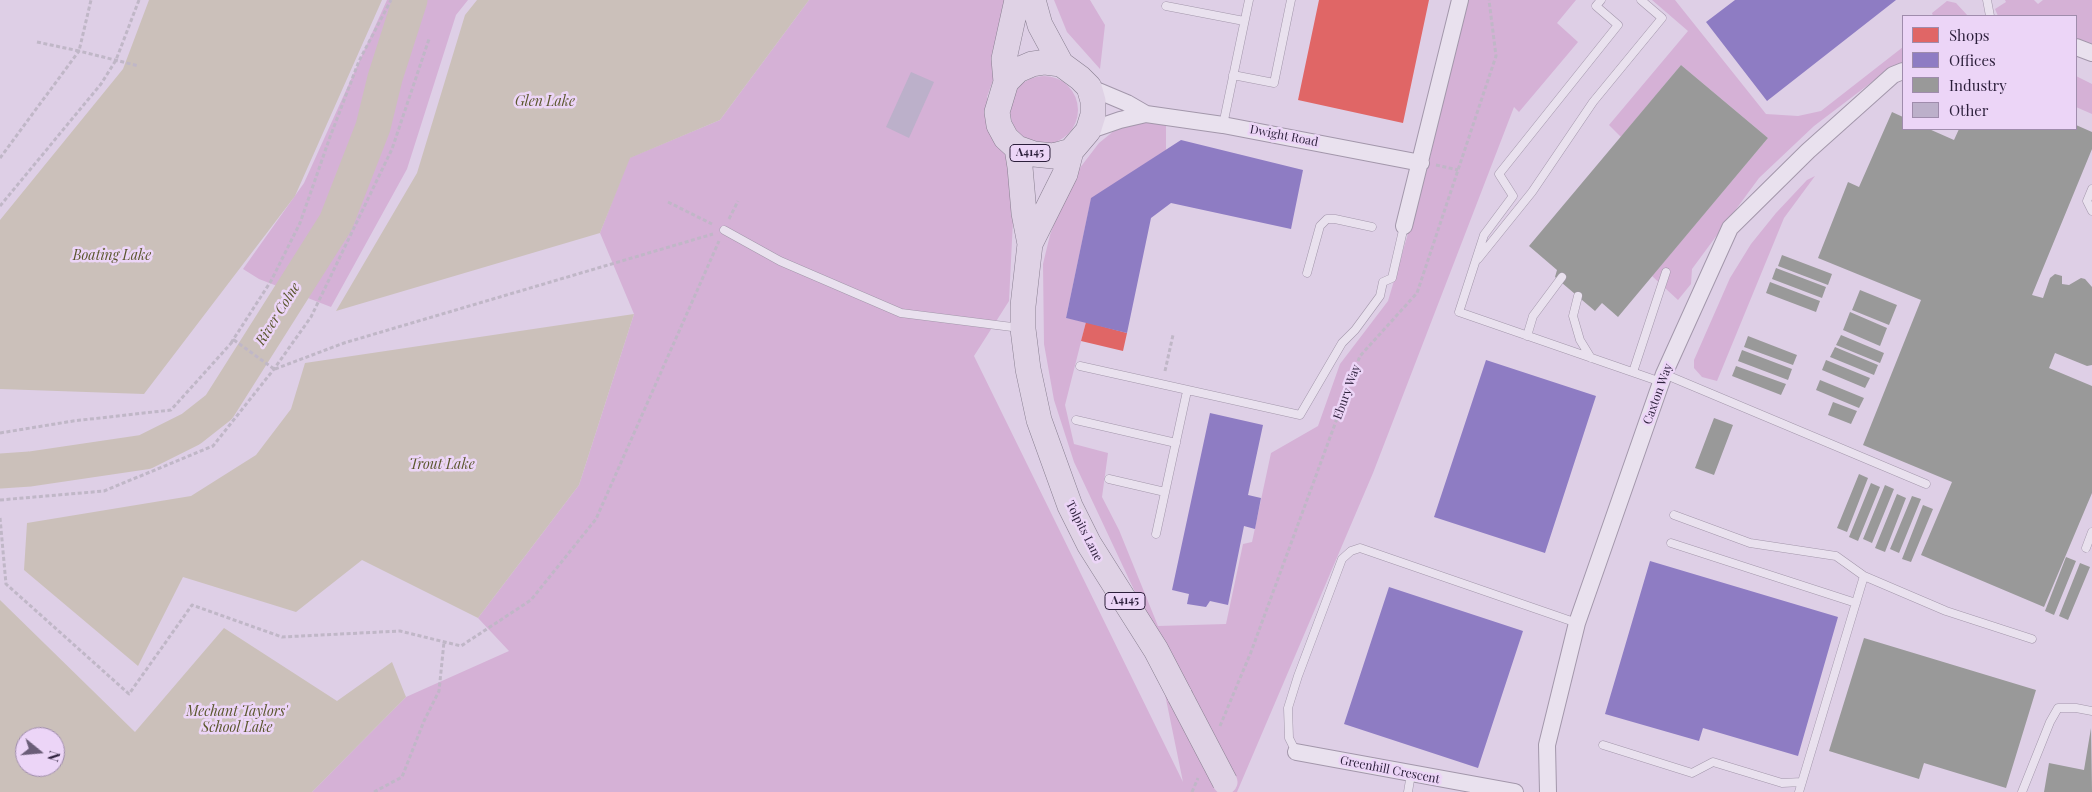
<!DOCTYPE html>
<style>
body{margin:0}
#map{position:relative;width:2092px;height:792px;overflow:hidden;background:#decfe6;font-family:"Playfair Display",serif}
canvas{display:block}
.legend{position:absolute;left:1902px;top:15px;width:175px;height:115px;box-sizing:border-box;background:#ecd5f7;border:1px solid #9f8cac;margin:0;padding:6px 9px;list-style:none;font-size:15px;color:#2c1f3b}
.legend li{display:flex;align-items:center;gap:10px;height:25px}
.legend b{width:25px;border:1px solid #9f8cac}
.north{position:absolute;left:15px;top:727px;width:50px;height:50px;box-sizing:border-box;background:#ecd5f7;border:1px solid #9f8cac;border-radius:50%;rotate:107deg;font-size:14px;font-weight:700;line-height:20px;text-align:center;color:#2c1f3b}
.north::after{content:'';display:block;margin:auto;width:18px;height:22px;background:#6a5d77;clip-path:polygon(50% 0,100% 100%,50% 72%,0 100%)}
</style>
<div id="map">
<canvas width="2092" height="792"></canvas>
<ul class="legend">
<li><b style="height:14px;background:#e06666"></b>Shops</li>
<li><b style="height:14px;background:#8e7cc3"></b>Offices</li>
<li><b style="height:14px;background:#999"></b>Industry</li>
<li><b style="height:14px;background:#bcb0ca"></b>Other</li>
</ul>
<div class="north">N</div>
</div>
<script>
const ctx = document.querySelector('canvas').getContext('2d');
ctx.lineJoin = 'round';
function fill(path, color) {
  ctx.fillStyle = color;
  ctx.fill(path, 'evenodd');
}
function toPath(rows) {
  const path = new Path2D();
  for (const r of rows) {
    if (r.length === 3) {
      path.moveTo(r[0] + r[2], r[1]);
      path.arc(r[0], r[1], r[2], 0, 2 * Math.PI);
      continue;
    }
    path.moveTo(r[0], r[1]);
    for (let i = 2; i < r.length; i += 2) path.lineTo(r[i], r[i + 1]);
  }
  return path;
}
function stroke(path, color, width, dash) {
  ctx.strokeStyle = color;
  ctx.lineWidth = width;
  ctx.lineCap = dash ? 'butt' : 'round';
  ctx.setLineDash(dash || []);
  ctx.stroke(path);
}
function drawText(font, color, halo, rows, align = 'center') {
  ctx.font = font + ' "Playfair Display",serif';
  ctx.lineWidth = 5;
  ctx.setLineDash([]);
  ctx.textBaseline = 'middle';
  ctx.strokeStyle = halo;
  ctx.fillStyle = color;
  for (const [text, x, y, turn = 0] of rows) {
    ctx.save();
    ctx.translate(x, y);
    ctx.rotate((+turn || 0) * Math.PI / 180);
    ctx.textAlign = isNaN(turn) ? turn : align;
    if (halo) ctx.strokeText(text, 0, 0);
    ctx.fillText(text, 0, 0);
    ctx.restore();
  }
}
const green = toPath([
 [387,0,468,0,456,15,407,169,331,307,259,279,243,269,304,183],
 [809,0,1010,0,999,63,987,97,990,125,1010,156,1014,200,1009,301,974,356,1183,782,1151,626,1074,462,1054,400,1044,344,1043,264,1050,235,1064,198,1076,173,1099,143,1115,130,1133,121,1166,123,1166,150,1091,199,1066,318,1086,322,1065,405,1074,444,1108,453,1102,497,1119,530,1158,626,1226,624,1243,544,1252,542,1271,453,1318,426,1340,364,1388,301,1428,166,1467,0,1576,0,1557,23,1578,42,1519,112,1514,107,1373,473,1237,792,312,792,406,697,509,651,478,618,579,485,634,314,600,233,629,158,720,120],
 [1054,0,1090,0,1105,25,1100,69,1067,32],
 [1652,0,1675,0,1766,114,1798,116,1821,111,1903,47,1903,62,1889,69,1814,126,1759,178,1692,269,1691,284,1678,300,1652,276,1768,138,1681,65,1621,137,1609,125,1688,31],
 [2005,0,2034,0,2038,4,2043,0,2092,0,2092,54,2076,48,2076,16,1998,16,1995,9,2006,2],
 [1947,1,1956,3,1968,16,1933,16,1932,13],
 [1044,110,34],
 [2076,76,2092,84,2092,114,2076,107],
 [1815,176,1784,218,1717,381,1702,377,1694,368,1694,360,1730,278,1751,244,1776,213,1807,180]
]);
const water = toPath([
 [149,0,382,0,295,196,144,394,0,389,0,220,123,69],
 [477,0,809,0,720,120,630,158,600,233,336,311,417,173,465,15],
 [634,314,579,485,478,618,362,560,296,612,183,577,138,666,24,570,27,523,191,496,256,455,291,409,305,363],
 [0,600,135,732,224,628,337,701,392,662,406,697,312,792,0,792],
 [25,737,55,737,55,767,25,767]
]);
const shops = toPath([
 [1319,0,1429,0,1403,123,1298,100],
 [1086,322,1127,333,1123,351,1081,341]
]);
const offices = toPath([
 [1735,0,1896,0,1767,101,1706,22],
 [1181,140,1303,170,1291,229,1171,203,1151,218,1127,333,1066,318,1091,198],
 [1486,360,1596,396,1545,553,1434,517],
 [1210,413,1263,425,1248,495,1261,498,1255,529,1244,526,1228,605,1210,601,1206,607,1187,604,1189,594,1172,590],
 [1650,561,1838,617,1798,756,1703,728,1699,741,1605,714],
 [1389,587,1523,631,1478,768,1344,724]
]);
const industry = toPath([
 [1681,65,1768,138,1618,317,1602,303,1595,311,1555,277,1557,270,1529,246],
 [1892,112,1903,117,1903,129,1929,129,1954,140,1959,129,2076,129,2076,125,2092,132,2092,149,2032,295,2043,298,2050,278,2055,274,2062,276,2062,284,2069,285,2081,278,2085,279,2092,287,2092,365,2087,366,2055,353,2049,368,2092,386,2092,493,2044,607,1921,555,1952,482,1863,445,1921,300,1818,258,1848,182,1859,187],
 [1782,255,1832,274,1828,285,1778,266],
 [1776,268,1826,287,1822,298,1772,279],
 [1770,282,1820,301,1816,312,1766,293],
 [1860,290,1897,305,1889,325,1852,310],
 [1850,312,1887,328,1880,346,1843,330],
 [1841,335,1884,353,1880,363,1836,345],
 [1748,336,1797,355,1793,365,1744,347],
 [1835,347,1878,365,1874,375,1830,357],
 [1742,350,1792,369,1788,380,1738,361],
 [1826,360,1870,378,1865,388,1822,370],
 [1736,366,1786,384,1781,395,1732,376],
 [1820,380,1864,398,1859,408,1816,390],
 [1833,402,1857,411,1851,424,1828,415],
 [1714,418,1733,425,1714,475,1695,468],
 [1859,474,1868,478,1847,532,1837,528],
 [1871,483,1880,487,1858,541,1849,537],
 [1885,485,1894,489,1872,543,1863,539],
 [1897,494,1906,498,1885,552,1875,548],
 [1912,496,1921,499,1899,553,1890,549],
 [1923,505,1933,509,1911,562,1902,559],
 [2066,557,2076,561,2054,615,2045,611],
 [2080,563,2090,567,2068,620,2059,616],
 [1864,638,2036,690,2006,788,1924,763,1919,779,1829,751],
 [2091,728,2092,792,2044,792,2049,763,2084,770]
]);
const river = toPath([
 [0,471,30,469,145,452,191,429,219,407,336,222,373,127,385,78,410,0]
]);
const building = toPath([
 [911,72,934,82,909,138,886,127]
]);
const path = toPath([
 [37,42,79,51,91,0],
 [0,158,79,51,139,66],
 [1436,165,1458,170],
 [668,202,712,224],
 [0,206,101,84,116,60,139,0],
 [729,219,738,201],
 [231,343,271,281,300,223,330,137,359,61,391,0],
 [275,369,344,343,713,234],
 [1165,371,1173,335],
 [0,433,73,421,171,410,234,340,274,369],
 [0,500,104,491,213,446,274,369,311,317,392,149,429,39],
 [0,518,6,584,129,694,192,605,282,637,400,631,461,646,531,600,596,519,719,241],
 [1220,726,1251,652,1360,356,1417,293,1496,56,1489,0],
 [374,792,402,777,424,721,439,691,444,642],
 [1192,792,1198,778]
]);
const service = toPath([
 [1601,0,1596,6,1618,25,1499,174,1513,196,1484,235,1459,312,1661,382],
 [1987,0,1990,16],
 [1166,6,1244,21],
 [1233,75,1274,83,1291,0],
 [1223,125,1249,0],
 [2092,189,2087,201,2092,211],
 [724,230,780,261,901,313,1020,328],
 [1478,259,1532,192,1593,102,1662,18,1641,0],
 [1307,273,1320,226,1327,219,1335,219,1372,227],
 [1578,296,1573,316,1580,340,1591,358],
 [1527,336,1533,316,1562,277],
 [1080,366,1300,415,1342,343,1355,330,1380,296,1383,282,1392,278,1404,226],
 [1633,372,1666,272],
 [1664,374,1926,484],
 [1076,420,1176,443],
 [1109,479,1165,492],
 [1674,515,1750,543,1836,556,1864,576,1799,792],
 [1156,534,1187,391],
 [1671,543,1856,603],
 [2086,548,2092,532],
 [1864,576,1946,611,2032,639],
 [1603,745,1692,773,1713,762,1782,783,1802,782],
 [1296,752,1289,738,1288,708,1298,676,1342,559,1351,551,1360,548,1577,623],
 [1408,792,1411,774],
 [2022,792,2050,722,2058,708,2076,708,2092,711]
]);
const minor = toPath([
 [2076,47,2092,53],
 [1089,87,1127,103,1146,114],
 [1088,131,1120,120,1146,114,1223,125,1421,163],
 [1404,226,1460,0],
 [1296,752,1515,792],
 [1548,792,1547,745,1577,623,1664,374,1730,228,1808,151,1893,75,1903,71]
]);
const primary = toPath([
 [1033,0,1040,25,1061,64,1080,78,1089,87,1093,101,1093,115,1088,131,1071,151,1053,156,1034,154,1017,148,1006,138,999,125,997,112,1006,82,1018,70,1032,64,1045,62,1061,64],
 [1006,82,1004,59,1017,0],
 [1017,148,1020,167,1024,213,1030,244,1023,306,1023,329,1028,369,1039,420,1070,506,1089,544,1156,650,1180,696],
 [1030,244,1065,174,1071,151]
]);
const primaryBridge = toPath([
 [1180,696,1225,782]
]);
const shields = [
 [1030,153,40],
 [1125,601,40]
];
const shieldNames = [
 ["A4145",1030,153],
 ["A4145",1125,601]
];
const streetNames = [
 ["Dwight Road",1284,136,11],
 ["Ebury Way",1347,392,-70],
 ["Caxton Way",1658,394,-70],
 ["Tolpits Lane",1084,531,63],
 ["Greenhill Crescent",1390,770,11]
];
const waterNames = [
 ["Glen Lake",545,102],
 ["Boating Lake",112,256],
 ["River Colne",278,314,-58],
 ["Trout Lake",442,465],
 ["Mechant Taylors'",237,712],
 ["School Lake",237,728]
];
fill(green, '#d5b1d6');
fill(water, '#cbc0ba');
fill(shops, '#e06666');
fill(offices, '#8e7cc3');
fill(industry, '#999');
stroke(river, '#cbc0ba', 35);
fill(building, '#bcb0ca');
stroke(service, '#a397ab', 9);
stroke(minor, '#a397ab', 18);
stroke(primary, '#897f91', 26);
stroke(path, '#c0b7c7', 3, [4, 2.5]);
stroke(service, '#e9e1ee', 8);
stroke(minor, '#e9e1ee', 16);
stroke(primary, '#dfd2e5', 25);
stroke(primaryBridge, '#897f91', 26, []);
stroke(primaryBridge, '#dfd2e5', 25);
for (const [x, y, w] of shields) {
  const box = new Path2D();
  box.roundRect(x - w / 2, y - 8.5, w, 17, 4);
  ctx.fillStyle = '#ecd5f7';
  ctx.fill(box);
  stroke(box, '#2c1f3b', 1);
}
drawText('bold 11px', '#2c1f3b', null, shieldNames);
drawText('12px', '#2c1f3b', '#ecd5f7', streetNames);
drawText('italic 14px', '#5b572e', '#ecd5f7', waterNames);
</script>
